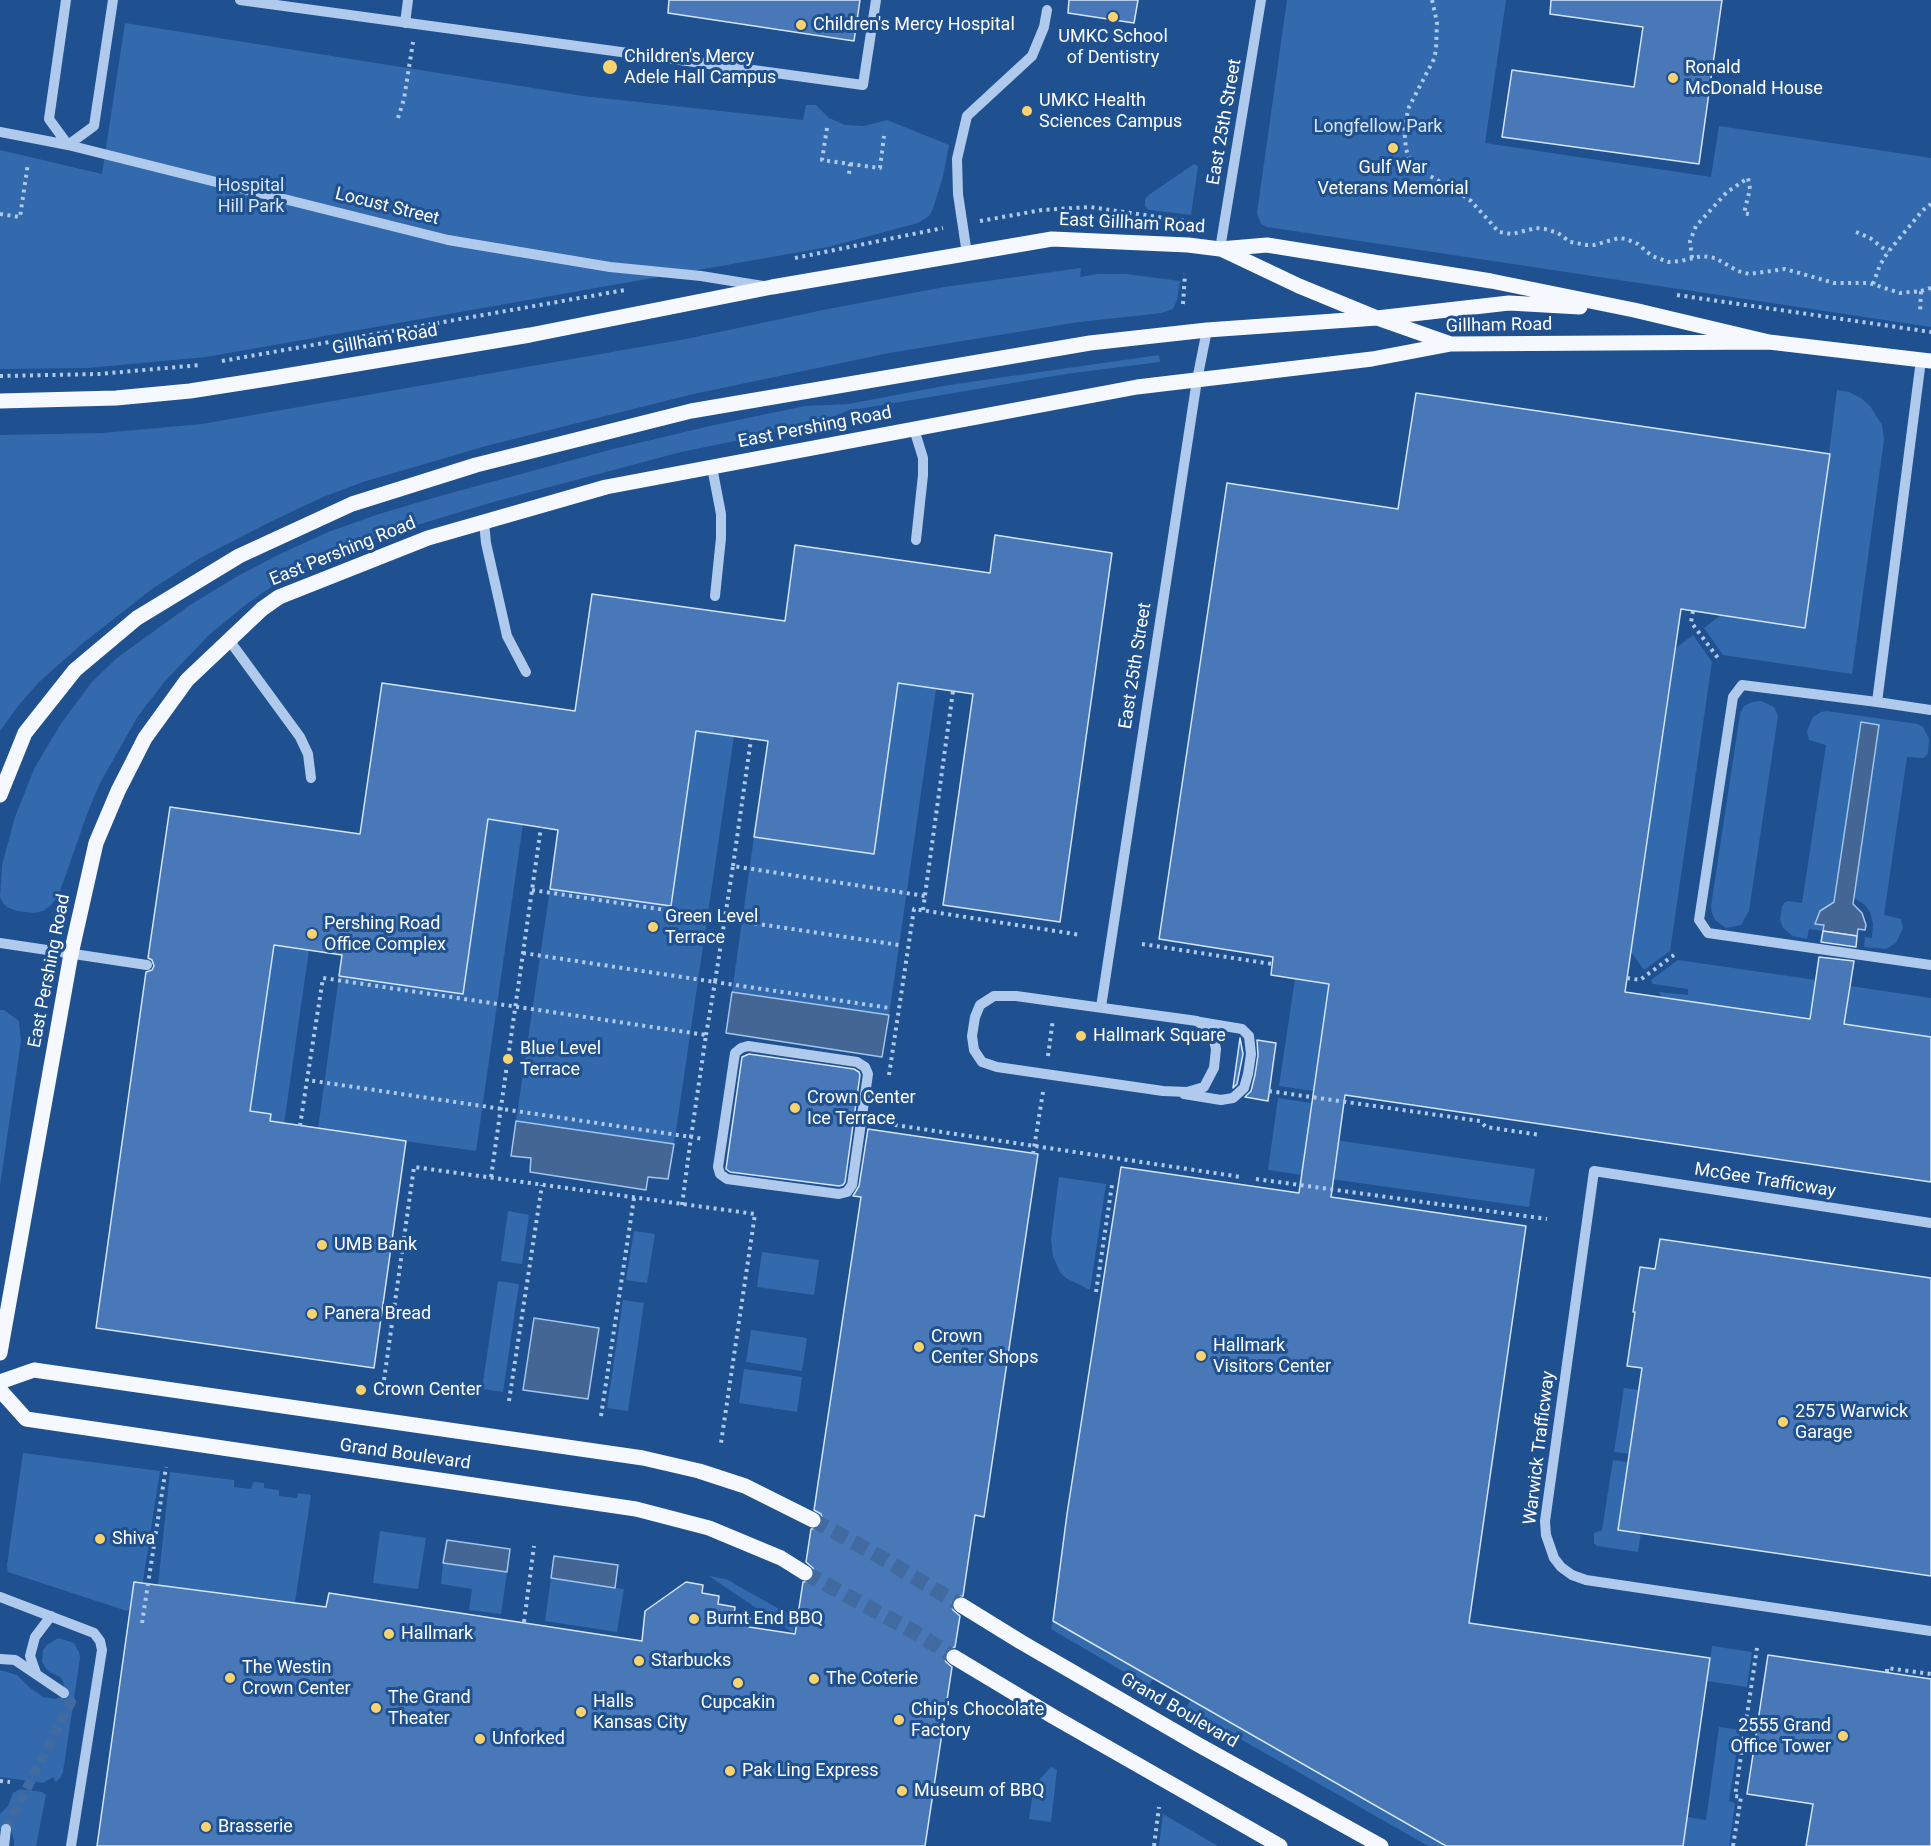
<!DOCTYPE html>
<style>
body{margin:0}
canvas{display:block;background:#1f508f}
</style>
<canvas width="1931" height="1846"></canvas>
<script>
const ctx = document.querySelector('canvas').getContext('2d');
ctx.lineJoin = 'round';
function fill(path, color) {
  ctx.fillStyle = color;
  ctx.fill(path, 'evenodd');
}
function toPath(rows) {
  const path = new Path2D();
  for (const r of rows) {
    path.moveTo(r[0], r[1]);
    for (let i = 2; i < r.length; i += 2) path.lineTo(r[i], r[i + 1]);
  }
  return path;
}
function stroke(path, color, width, dash) {
  ctx.strokeStyle = color;
  ctx.lineWidth = width;
  ctx.lineCap = dash ? 'butt' : 'round';
  ctx.setLineDash(dash || []);
  ctx.stroke(path);
}
function drawText(font, color, halo, rows, align = 'center') {
  ctx.font = font + ' Roboto,sans-serif';
  ctx.lineWidth = 6;
  ctx.setLineDash([]);
  ctx.textBaseline = 'middle';
  ctx.strokeStyle = halo;
  ctx.fillStyle = color;
  for (const [text, x, y, turn = 0] of rows) {
    ctx.save();
    ctx.translate(x, y);
    ctx.rotate((+turn || 0) * Math.PI / 180);
    ctx.textAlign = isNaN(turn) ? turn : align;
    if (halo) ctx.strokeText(text, 0, 0);
    ctx.fillText(text, 0, 0);
    ctx.restore();
  }
}
const green = toPath([
 [1287,0,1506,0,1485,143,1711,177,1719,126,1931,158,1931,327,1267,227,1261,224,1257,213],
 [125,23,583,96,803,120,806,105,816,105,829,118,845,125,864,126,887,120,949,145,943,176,933,209,929,216,918,223,828,247,206,357,88,368,0,369,0,150,102,174],
 [1194,164,1198,166,1191,215,1149,210,1145,206,1145,199,1150,194],
 [1081,268,1080,277,1098,274,1126,274,1180,281,1177,300,1173,309,1162,313,1079,322,889,353,689,395,486,446,363,482,323,497,268,523,200,558,152,589,83,643,39,682,18,706,0,731,0,435,102,433,202,424,686,339,828,309,944,287],
 [1159,355,1160,362,1066,374,847,411,809,426,681,452,493,502,358,543,319,560,284,578,244,606,209,635,165,681,138,716,100,783,87,814,58,897,50,906,43,911,34,913,17,911,7,907,3,903,0,897,2,865,15,817,34,769,60,725,91,683,117,658,190,605,236,577,276,556,328,532,379,514,440,496,613,449,714,425,805,406,848,404,949,385],
 [1837,390,1849,392,1861,398,1870,406,1882,425,1884,440,1852,674,1723,655,1704,628,1721,615,1805,627,1830,454,1829,454],
 [1693,635,1712,662,1670,951,1644,970,1631,952,1676,648],
 [898,683,936,689,889,1015,732,992,754,837,874,854],
 [1761,701,1774,707,1778,716,1749,911,1741,925,1726,928,1715,920,1712,913,1711,906,1740,714,1744,706,1752,702],
 [1827,711,1917,724,1923,727,1929,739,1928,753,1924,758,1907,757,1884,915,1901,919,1903,928,1896,943,1886,949,1864,947,1865,937,1872,938,1873,923,1870,912,1865,905,1853,897,1878,725,1861,723,1834,902,1830,903,1816,919,1815,923,1824,925,1823,931,1809,929,1807,939,1793,936,1783,928,1780,920,1782,907,1784,903,1788,901,1802,903,1826,745,1809,740,1807,731,1813,717,1821,712],
 [696,731,734,736,674,1144,516,1121,550,889,670,906],
 [488,819,523,824,476,1151,318,1129,339,976,463,994],
 [274,945,309,950,284,1124,270,1122,271,1114,250,1111],
 [1678,960,1816,980,1810,1019,1663,998,1659,992,1688,995,1688,989,1653,984,1651,980],
 [1295,979,1329,984,1313,1091,1279,1086],
 [1850,986,1931,998,1931,1037,1844,1024],
 [0,1010,4,1010,19,1021,21,1041,0,1186],
 [1278,1098,1311,1103,1307,1136,1535,1169,1529,1207,1268,1170],
 [1059,1177,1106,1184,1090,1290,1066,1278,1060,1272,1053,1256,1051,1239],
 [508,1211,529,1215,522,1264,501,1261],
 [634,1231,655,1234,647,1283,626,1280],
 [762,1252,819,1260,814,1295,757,1287],
 [498,1281,519,1284,503,1392,482,1389],
 [623,1300,644,1303,628,1411,607,1408],
 [751,1330,807,1338,802,1371,746,1362],
 [744,1369,802,1377,797,1412,739,1403],
 [1624,1388,1639,1390,1630,1454,1614,1452],
 [23,1453,160,1471,140,1600,128,1610,127,1611,8,1572,7,1565],
 [1613,1460,1628,1462,1618,1530,1641,1533,1638,1552,1597,1546,1594,1543,1594,1533,1602,1530],
 [170,1472,234,1480,234,1487,251,1489,253,1482,264,1483,264,1488,279,1490,279,1496,297,1498,298,1493,311,1495,295,1602,158,1585],
 [380,1531,426,1538,418,1589,373,1583],
 [443,1563,507,1572,501,1614,469,1610,472,1589,441,1584],
 [709,1576,726,1579,795,1618,793,1633],
 [551,1578,624,1589,617,1632,545,1621],
 [1053,1621,1153,1679,1148,1686,1051,1629],
 [58,1638,74,1643,79,1652,80,1658,63,1772,60,1778,56,1782,53,1777,43,1783,0,1777,0,1670,17,1675,29,1687,43,1697,55,1699,61,1697,64,1690,63,1681,60,1677,48,1671,42,1662,43,1650,47,1645],
 [1712,1646,1752,1652,1747,1687,1707,1681],
 [1191,1700,1446,1846,1428,1846,1186,1708],
 [1719,1727,1740,1730,1729,1801,1735,1803,1729,1846,1683,1846,1687,1817,1706,1820],
 [1051,1767,1057,1770,1051,1822,1029,1819,1033,1791,1040,1779],
 [20,1789,42,1792,46,1795,36,1846,14,1846,14,1840,11,1831,0,1829,0,1814,8,1806,13,1793],
 [1163,1814,1218,1846,1159,1846]
]);
const water = toPath([
 [1861,722,1879,725,1853,904,1862,913,1866,925,1865,930,1858,929,1857,936,1823,931,1824,925,1815,924,1820,911,1834,902,1861,722],
 [732,992,889,1015,882,1057,726,1033,732,992],
 [516,1121,674,1144,668,1179,648,1177,646,1190,530,1172,531,1158,511,1156,516,1121],
 [534,1318,599,1328,588,1399,523,1390,534,1318],
 [447,1540,510,1549,507,1572,443,1563,447,1540],
 [554,1556,618,1565,615,1588,551,1578,554,1556]
]);
const building = toPath([
 [669,0,860,0,854,41,668,13,669,0],
 [1069,0,1138,0,1134,23,1068,13,1069,0],
 [1551,0,1722,0,1699,164,1502,137,1512,70,1634,87,1643,27,1550,14,1551,0],
 [1416,393,1830,454,1805,628,1681,609,1625,992,1810,1019,1819,957,1854,961,1844,1024,1931,1037,1931,1182,1345,1095,1331,1197,1526,1226,1469,1623,1710,1658,1683,1846,1446,1846,1053,1621,1067,1514,1121,1167,1299,1193,1329,984,1271,975,1273,957,1159,939,1227,483,1398,509,1416,393],
 [995,535,1112,553,1060,922,943,905,973,694,898,683,874,854,754,837,768,741,696,731,671,906,550,889,558,830,488,819,463,994,339,976,342,955,274,945,250,1111,271,1114,270,1121,406,1141,374,1368,96,1328,146,972,152,970,154,966,152,960,148,958,170,807,360,834,382,683,575,711,592,594,785,621,795,545,990,573,995,535],
 [1823,931,1857,936,1856,947,1821,942,1823,931],
 [1240,1038,1243,1054,1237,1084,1233,1088,1240,1038],
 [1257,1040,1276,1043,1268,1101,1245,1097,1251,1091,1255,1075,1258,1055,1257,1040],
 [749,1054,854,1069,859,1072,860,1075,845,1182,843,1185,839,1186,730,1172,726,1169,742,1057,749,1054],
 [868,1129,1038,1154,984,1517,975,1515,963,1596,956,1597,951,1604,953,1610,960,1616,955,1647,949,1649,944,1656,946,1662,952,1667,925,1846,97,1846,134,1582,326,1607,329,1593,642,1641,645,1611,686,1582,703,1585,702,1593,719,1596,718,1604,735,1607,734,1616,750,1618,749,1627,795,1634,803,1582,810,1581,815,1574,813,1568,806,1562,811,1529,819,1528,823,1520,821,1514,814,1510,861,1197,853,1196,859,1186,868,1129],
 [1660,1239,1931,1278,1931,1576,1618,1530,1642,1368,1627,1366,1635,1312,1633,1312,1640,1267,1655,1269,1660,1239],
 [1768,1655,1931,1679,1931,1846,1806,1846,1813,1804,1747,1794,1768,1655]
]);
const minorTunnel = toPath([
 [6,1829,71,1702,64,1693]
]);
const majorTunnel = toPath([
 [813,1520,875,1554,961,1605],
 [805,1573,913,1631,954,1657]
]);
const path = toPath([
 [1432,0,1437,22,1436,50,1434,59,1409,107,1404,127,1406,149,1409,158,1419,170,1457,191,1471,201,1499,232,1512,234,1536,228,1545,229,1558,233,1570,242,1587,245,1594,245,1619,238,1626,239,1638,244,1652,256,1668,262,1681,261,1702,256,1715,258,1738,271,1749,274,1785,269,1834,283,1869,283,1900,293,1921,291,1920,313],
 [398,118,404,99,413,42],
 [827,128,822,160,850,164,849,175],
 [850,164,880,168,884,136],
 [0,214,20,217,28,163],
 [980,221,1042,210,1090,207,1186,221],
 [1856,232,1870,238,1888,252],
 [795,258,943,228],
 [1692,258,1690,241,1696,226,1727,192,1748,178,1750,189,1744,213,1753,215],
 [1873,284,1880,265,1888,252,1923,210,1931,204],
 [1921,291,1931,288],
 [1677,295,1931,332],
 [1183,304,1185,274],
 [222,361,625,290],
 [0,376,99,374,200,365],
 [1693,611,1691,622,1718,658],
 [733,866,751,739],
 [532,890,899,945],
 [923,910,953,691],
 [1142,944,1272,964],
 [523,953,715,982,733,866,925,896],
 [1627,978,1640,980,1674,955],
 [706,1035,715,982,890,1008],
 [1048,1056,1053,1019],
 [889,1075,914,909,1081,935],
 [1269,1091,1480,1121,1486,1127,1540,1135],
 [883,1121,882,1123,1241,1177],
 [300,1126,307,1080,323,978,706,1035,691,1137,307,1080],
 [1033,1154,1043,1092],
 [491,1177,541,827],
 [1256,1179,1547,1219],
 [682,1205,691,1137,703,1139],
 [1096,1292,1112,1185],
 [384,1380,414,1167,755,1214,721,1443],
 [509,1401,542,1185],
 [601,1416,634,1198],
 [524,1622,534,1546],
 [142,1623,166,1467],
 [1887,1672,1887,1668,1931,1674],
 [0,1781,10,1782],
 [1154,1846,1159,1807],
 [1733,1846,1741,1797,1735,1796,1757,1648]
]);
const minor = toPath([
 [66,0,49,119,68,145,94,126,113,0],
 [240,0,863,85,876,0],
 [405,23,408,0],
 [0,132,68,145,448,240,610,267,701,276,763,286],
 [1220,249,1261,0],
 [967,254,958,194,957,159,967,116,1032,56,1044,27,1047,10],
 [1921,360,1877,702,1742,685,1733,697,1699,920,1708,933,1931,965],
 [914,429,923,458,923,475,916,540],
 [712,467,721,514,721,538,715,596],
 [484,522,486,543,507,636,526,672],
 [229,640,300,737,308,754,311,778],
 [1877,702,1931,710],
 [0,943,147,965],
 [994,996,1016,996,1197,1021,1212,1032,1216,1049,1214,1068,1204,1087,1187,1092,1163,1091,997,1067,982,1062,974,1050,972,1036,975,1017,980,1005,994,996],
 [1101,1007,1197,380,1207,330],
 [748,1046,857,1062,865,1067,868,1074,852,1185,847,1192,839,1194,727,1179,720,1174,718,1167,735,1053,741,1048,748,1046],
 [1184,1094,1221,1100,1233,1098,1244,1088,1248,1074,1251,1054,1249,1036,1242,1029,1200,1022],
 [1931,1223,1594,1171,1545,1521,1546,1535,1554,1558,1561,1567,1572,1575,1586,1580,1931,1631],
 [0,1597,94,1633,100,1641,102,1650,71,1846],
 [0,1659,15,1660,64,1693],
 [36,1673,30,1656,35,1637,51,1616],
 [4,1846,6,1829]
]);
const major = toPath([
 [1221,249,1299,286,1377,318,1451,344],
 [0,401,116,398,190,391,273,378,530,335,772,287,1052,239,1188,245,1220,249,1267,245,1491,281,1634,310,1769,342,1931,361],
 [0,795,25,733,75,670,137,618,239,556,352,504,476,465,691,411,1090,343,1207,330,1377,318,1509,303,1580,307],
 [0,1353,71,954,96,843,118,791,145,738,187,680,262,609,279,597,428,538,606,487,1137,387,1372,359,1451,344,1769,342],
 [0,1382,34,1370,643,1458,699,1471,745,1486,813,1520],
 [0,1390,26,1419,636,1509,709,1528,781,1558,805,1573],
 [961,1605,1021,1642,1197,1744,1381,1846],
 [954,1657,1054,1717,1280,1846]
]);
const markers = [
 [1113,17,6,"#fad36f"],
 [801,25,6,"#fad36f"],
 [610,67,8,"#fad36f"],
 [1673,78,6,"#fad36f"],
 [1027,111,6,"#fad36f"],
 [1393,148,6,"#fad36f"],
 [653,927,6,"#fad36f"],
 [312,934,6,"#fad36f"],
 [1081,1036,6,"#fad36f"],
 [508,1059,6,"#fad36f"],
 [795,1108,6,"#fad36f"],
 [322,1245,6,"#fad36f"],
 [312,1314,6,"#fad36f"],
 [919,1347,6,"#fad36f"],
 [1201,1356,6,"#fad36f"],
 [361,1390,6,"#fad36f"],
 [1783,1422,6,"#fad36f"],
 [100,1539,6,"#fad36f"],
 [694,1619,6,"#fad36f"],
 [389,1634,6,"#fad36f"],
 [639,1661,6,"#fad36f"],
 [230,1678,6,"#fad36f"],
 [814,1679,6,"#fad36f"],
 [738,1683,6,"#fad36f"],
 [376,1708,6,"#fad36f"],
 [581,1712,6,"#fad36f"],
 [899,1720,6,"#fad36f"],
 [1843,1736,6,"#fad36f"],
 [480,1739,6,"#fad36f"],
 [730,1771,6,"#fad36f"],
 [902,1791,6,"#fad36f"],
 [206,1827,6,"#fad36f"]
];
const poiNames = [
 ["Children's Mercy Hospital",813,25],
 ["UMKC School",1113,37,"center"],
 ["of Dentistry",1113,58,"center"],
 ["Children's Mercy",624,57],
 ["Adele Hall Campus",624,78],
 ["Ronald",1685,68],
 ["McDonald House",1685,89],
 ["UMKC Health",1039,101],
 ["Sciences Campus",1039,122],
 ["Gulf War",1393,168,"center"],
 ["Veterans Memorial",1393,189,"center"],
 ["Green Level",665,917],
 ["Terrace",665,938],
 ["Pershing Road",324,924],
 ["Office Complex",324,945],
 ["Hallmark Square",1093,1036],
 ["Blue Level",520,1049],
 ["Terrace",520,1070],
 ["Crown Center",807,1098],
 ["Ice Terrace",807,1119],
 ["UMB Bank",334,1245],
 ["Panera Bread",324,1314],
 ["Crown",931,1337],
 ["Center Shops",931,1358],
 ["Hallmark",1213,1346],
 ["Visitors Center",1213,1367],
 ["Crown Center",373,1390],
 ["2575 Warwick",1795,1412],
 ["Garage",1795,1433],
 ["Shiva",112,1539],
 ["Burnt End BBQ",706,1619],
 ["Hallmark",401,1634],
 ["Starbucks",651,1661],
 ["The Westin",242,1668],
 ["Crown Center",242,1689],
 ["The Coterie",826,1679],
 ["The Grand",388,1698],
 ["Theater",388,1719],
 ["Halls",593,1702],
 ["Kansas City",593,1723],
 ["Cupcakin",738,1703,"center"],
 ["Chip's Chocolate",911,1710],
 ["Factory",911,1731],
 ["2555 Grand",1831,1726,"right"],
 ["Office Tower",1831,1747,"right"],
 ["Unforked",492,1739],
 ["Pak Ling Express",742,1771],
 ["Museum of BBQ",914,1791],
 ["Brasserie",218,1827]
];
const streetNames = [
 ["East 25th Street",1225,122,-80],
 ["Locust Street",387,207,14],
 ["East Gillham Road",1132,224,3],
 ["Gillham Road",1499,326,-1],
 ["Gillham Road",385,340,-10],
 ["East Pershing Road",815,428,-11],
 ["East Pershing Road",343,552,-22],
 ["East 25th Street",1136,666,-81],
 ["East Pershing Road",50,971,-79],
 ["McGee Trafficway",1765,1181,9],
 ["Warwick Trafficway",1540,1448,-83],
 ["Grand Boulevard",405,1455,8],
 ["Grand Boulevard",1179,1711,30]
];
const parkNames = [
 ["Longfellow Park",1378,127],
 ["Hospital",251,186],
 ["Hill Park",251,207]
];
fill(green, '#3369ad');
fill(water, '#446694');
stroke(water, '#a2c5ee', 1.5);
fill(building, '#4878b7');
stroke(building, '#d4e5f9', 1.5);
stroke(minorTunnel, '#416aa0', 10, [10, 5]);
stroke(majorTunnel, '#416aa0', 15, [15, 8]);
stroke(path, '#afcaed', 4, [3, 4.5]);
stroke(minor, '#afcaed', 10);
stroke(major, '#f5f9ff', 15);
for (const [x, y, r, color] of markers) {
  const dot = new Path2D();
  dot.arc(x, y, r, 0, 2 * Math.PI);
  ctx.fillStyle = color;
  ctx.fill(dot);
  stroke(dot, '#1f508f', 2);
}
drawText('18px', '#fff', '#1f508f', poiNames, 'left');
drawText('18px', '#fff', '#1f508f', streetNames);
drawText('18px', '#d4e5f9', '#1f508f', parkNames);
</script>
